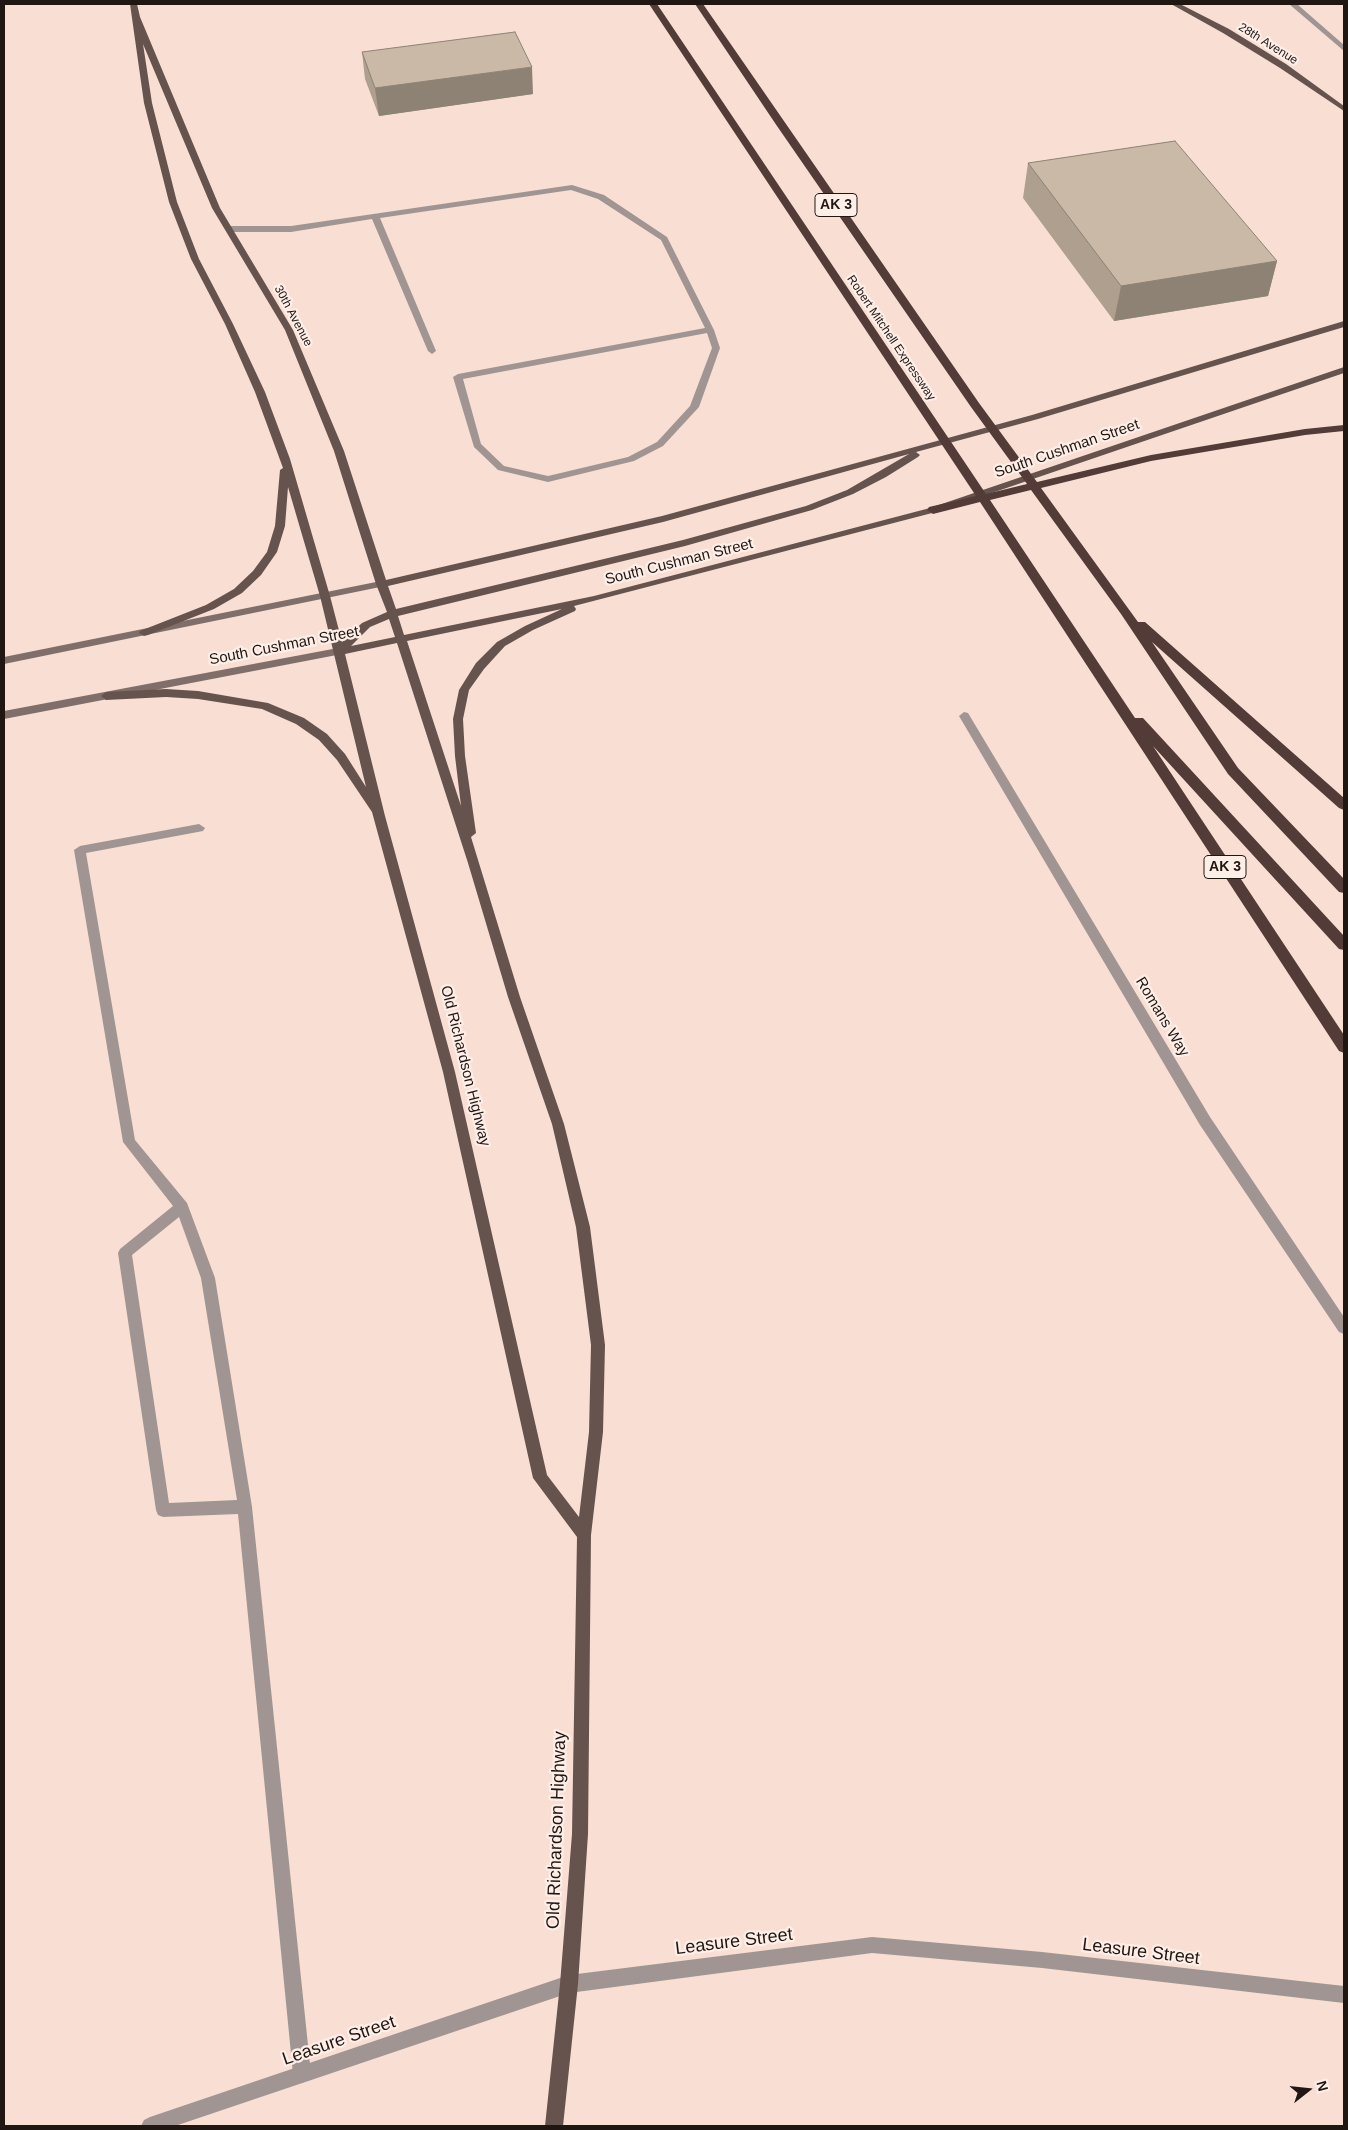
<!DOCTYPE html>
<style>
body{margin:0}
#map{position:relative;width:1348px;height:2130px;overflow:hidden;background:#f9ded4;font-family:Helvetica,sans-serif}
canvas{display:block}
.frame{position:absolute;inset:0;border:5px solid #201713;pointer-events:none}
.north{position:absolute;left:1283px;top:2065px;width:50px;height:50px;-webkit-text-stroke:4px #feeee8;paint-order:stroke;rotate:74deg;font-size:14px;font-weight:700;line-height:20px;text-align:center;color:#201713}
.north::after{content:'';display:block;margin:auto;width:18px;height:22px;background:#201713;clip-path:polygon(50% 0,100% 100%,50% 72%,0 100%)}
</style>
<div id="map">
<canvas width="1348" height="2130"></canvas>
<div class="frame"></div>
<div class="north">N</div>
</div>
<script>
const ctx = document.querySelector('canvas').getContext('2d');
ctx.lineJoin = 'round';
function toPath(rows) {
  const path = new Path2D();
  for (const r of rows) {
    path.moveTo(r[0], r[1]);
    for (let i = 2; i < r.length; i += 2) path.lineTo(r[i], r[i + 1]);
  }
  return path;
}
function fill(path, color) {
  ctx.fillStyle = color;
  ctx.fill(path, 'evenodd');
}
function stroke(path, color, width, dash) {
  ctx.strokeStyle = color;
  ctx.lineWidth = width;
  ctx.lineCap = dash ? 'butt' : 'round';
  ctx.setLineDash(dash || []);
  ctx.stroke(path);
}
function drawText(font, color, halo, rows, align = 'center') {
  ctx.font = font + ' Helvetica,sans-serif';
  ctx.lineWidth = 4.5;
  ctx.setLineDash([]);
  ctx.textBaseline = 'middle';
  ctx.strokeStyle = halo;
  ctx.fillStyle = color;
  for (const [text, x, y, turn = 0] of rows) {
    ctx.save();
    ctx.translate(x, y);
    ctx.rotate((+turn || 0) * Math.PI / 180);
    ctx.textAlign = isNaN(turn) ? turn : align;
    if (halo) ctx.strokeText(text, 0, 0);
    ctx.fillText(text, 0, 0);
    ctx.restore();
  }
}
const lane = toPath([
 [572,185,604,195,667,237,714,330,720,348,699,407,663,446,634,461,548,482,498,470,474,447,453,377,458,374,705,328,661,240,598,199,571,190,380,218,436,351,432,354,428,351,372,219,291,232,229,232,225,229,229,226,291,226,572,185],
 [707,333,712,348,690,406,657,442,628,457,548,476,504,466,481,444,463,379,707,333],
 [199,824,205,828,203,831,86,853,135,1140,187,1203,215,1278,252,1507,311,2074,308,2080,302,2083,296,2080,293,2074,238,1514,163,1517,158,1515,156,1510,118,1253,120,1249,173,1206,123,1142,74,850,80,846,199,824],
 [179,1217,201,1278,237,1500,169,1503,132,1255,179,1217]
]);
const street = toPath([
 [1289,4,1297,4,1344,45,1344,51,1289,4],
 [964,712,968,713,1210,1117,1344,1317,1344,1334,1339,1332,1200,1125,959,716,964,712],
 [872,1937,1042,1952,1344,1986,1344,2003,1042,1968,872,1953,569,1993,175,2126,141,2126,144,2120,150,2117,569,1975,872,1937]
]);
const secondary = toPath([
 [381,581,385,582,385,586,4,664,4,657,381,581],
 [338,648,342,650,343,652,342,654,4,719,4,711,338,648]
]);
const primary = toPath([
 [130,4,137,4,140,17,220,208,293,330,344,451,386,580,662,516,1032,415,1344,321,1344,327,1038,419,916,452,920,455,918,457,886,477,853,494,812,510,685,546,398,616,404,635,594,596,930,508,1344,367,1344,373,936,512,574,606,576,609,575,611,533,630,505,646,484,669,469,690,463,719,465,756,476,833,471,837,520,997,564,1124,590,1227,605,1345,603,1432,591,1535,588,1834,578,1984,563,2126,545,2126,560,1984,572,1834,577,1537,533,1478,443,1072,372,812,337,760,319,740,296,724,262,709,198,699,166,697,106,700,101,696,106,692,166,689,198,691,268,703,304,718,327,734,345,754,366,787,320,596,288,487,285,526,277,552,261,575,242,593,214,609,148,635,144,636,139,633,140,631,206,605,234,589,253,571,267,552,275,526,280,470,283,468,255,392,225,324,191,259,169,202,144,103,130,4],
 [143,44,212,208,285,330,334,451,376,584,387,612,362,623,342,642,330,596,290,459,265,392,233,324,199,259,177,202,152,103,143,44],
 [909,454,847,490,806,506,683,540,396,609,388,586,663,522,909,454],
 [562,609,525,626,497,642,476,663,459,690,453,719,455,756,461,806,407,641,562,609],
 [389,619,395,637,351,646,370,627,389,619],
 [397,643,468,863,508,997,552,1124,576,1227,591,1345,589,1432,579,1517,547,1475,455,1072,385,816,345,654,397,643],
 [1171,4,1180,4,1229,29,1286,64,1344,106,1344,111,1280,68,1223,33,1171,4]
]);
const highway = toPath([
 [649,4,657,4,986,494,1027,484,971,407,777,126,695,4,703,4,979,403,1037,482,1151,455,1305,429,1344,425,1344,431,1305,435,1151,461,1041,488,1138,622,1145,622,1344,798,1344,810,1339,808,1152,642,1238,768,1344,879,1344,893,1339,892,1228,774,1121,614,1031,490,990,500,1135,718,1143,718,1344,936,1344,950,1339,949,1153,746,1344,1035,1344,1053,1339,1051,980,502,933,514,927,510,929,507,976,496,649,4]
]);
const wall = toPath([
 [362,52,533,94,379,116,365,79],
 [1028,163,1277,261,1268,296,1114,321,1023,198]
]);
const shadedWall = toPath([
 [532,67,533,94,379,116,375,88],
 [1277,261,1268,296,1114,321,1121,286]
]);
const building = toPath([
 [515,32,532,67,375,88,362,52,515,32],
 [1175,141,1277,261,1121,286,1028,163,1175,141]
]);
const farStreetnames = [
 ["28th Avenue",1268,44,32],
 ["30th Avenue",293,316,62],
 ["Robert Mitchell Expressway",891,338,56]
];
const shields = [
 [836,205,42],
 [1225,867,42]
];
const shieldNames = [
 ["AK 3",836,205],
 ["AK 3",1225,867]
];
const streetNames = [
 ["South Cushman Street",1067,449,-19],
 ["South Cushman Street",679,562,-14],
 ["South Cushman Street",284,646,-11],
 ["Romans Way",1162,1017,59],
 ["Old Richardson Highway",465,1066,76]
];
const nearStreetnames = [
 ["Old Richardson Highway",557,1830,-88],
 ["Leasure Street",734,1942,-7],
 ["Leasure Street",1141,1952,7],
 ["Leasure Street",339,2041,-19]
];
fill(lane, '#a09592');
fill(street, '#a09592');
fill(secondary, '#7f6e6a');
fill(primary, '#67534e');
fill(highway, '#533c37');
fill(wall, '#ae9f8f');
fill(shadedWall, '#8d8274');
fill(building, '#cab9a6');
stroke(building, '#8d8274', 1);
drawText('12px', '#201713', '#feeee8', farStreetnames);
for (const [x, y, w] of shields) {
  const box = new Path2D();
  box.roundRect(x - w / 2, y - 11.5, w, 23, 4);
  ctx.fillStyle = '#feeee8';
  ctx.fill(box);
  stroke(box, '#201713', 1);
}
drawText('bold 14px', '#201713', null, shieldNames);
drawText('15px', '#201713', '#feeee8', streetNames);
drawText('18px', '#201713', '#feeee8', nearStreetnames);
</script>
